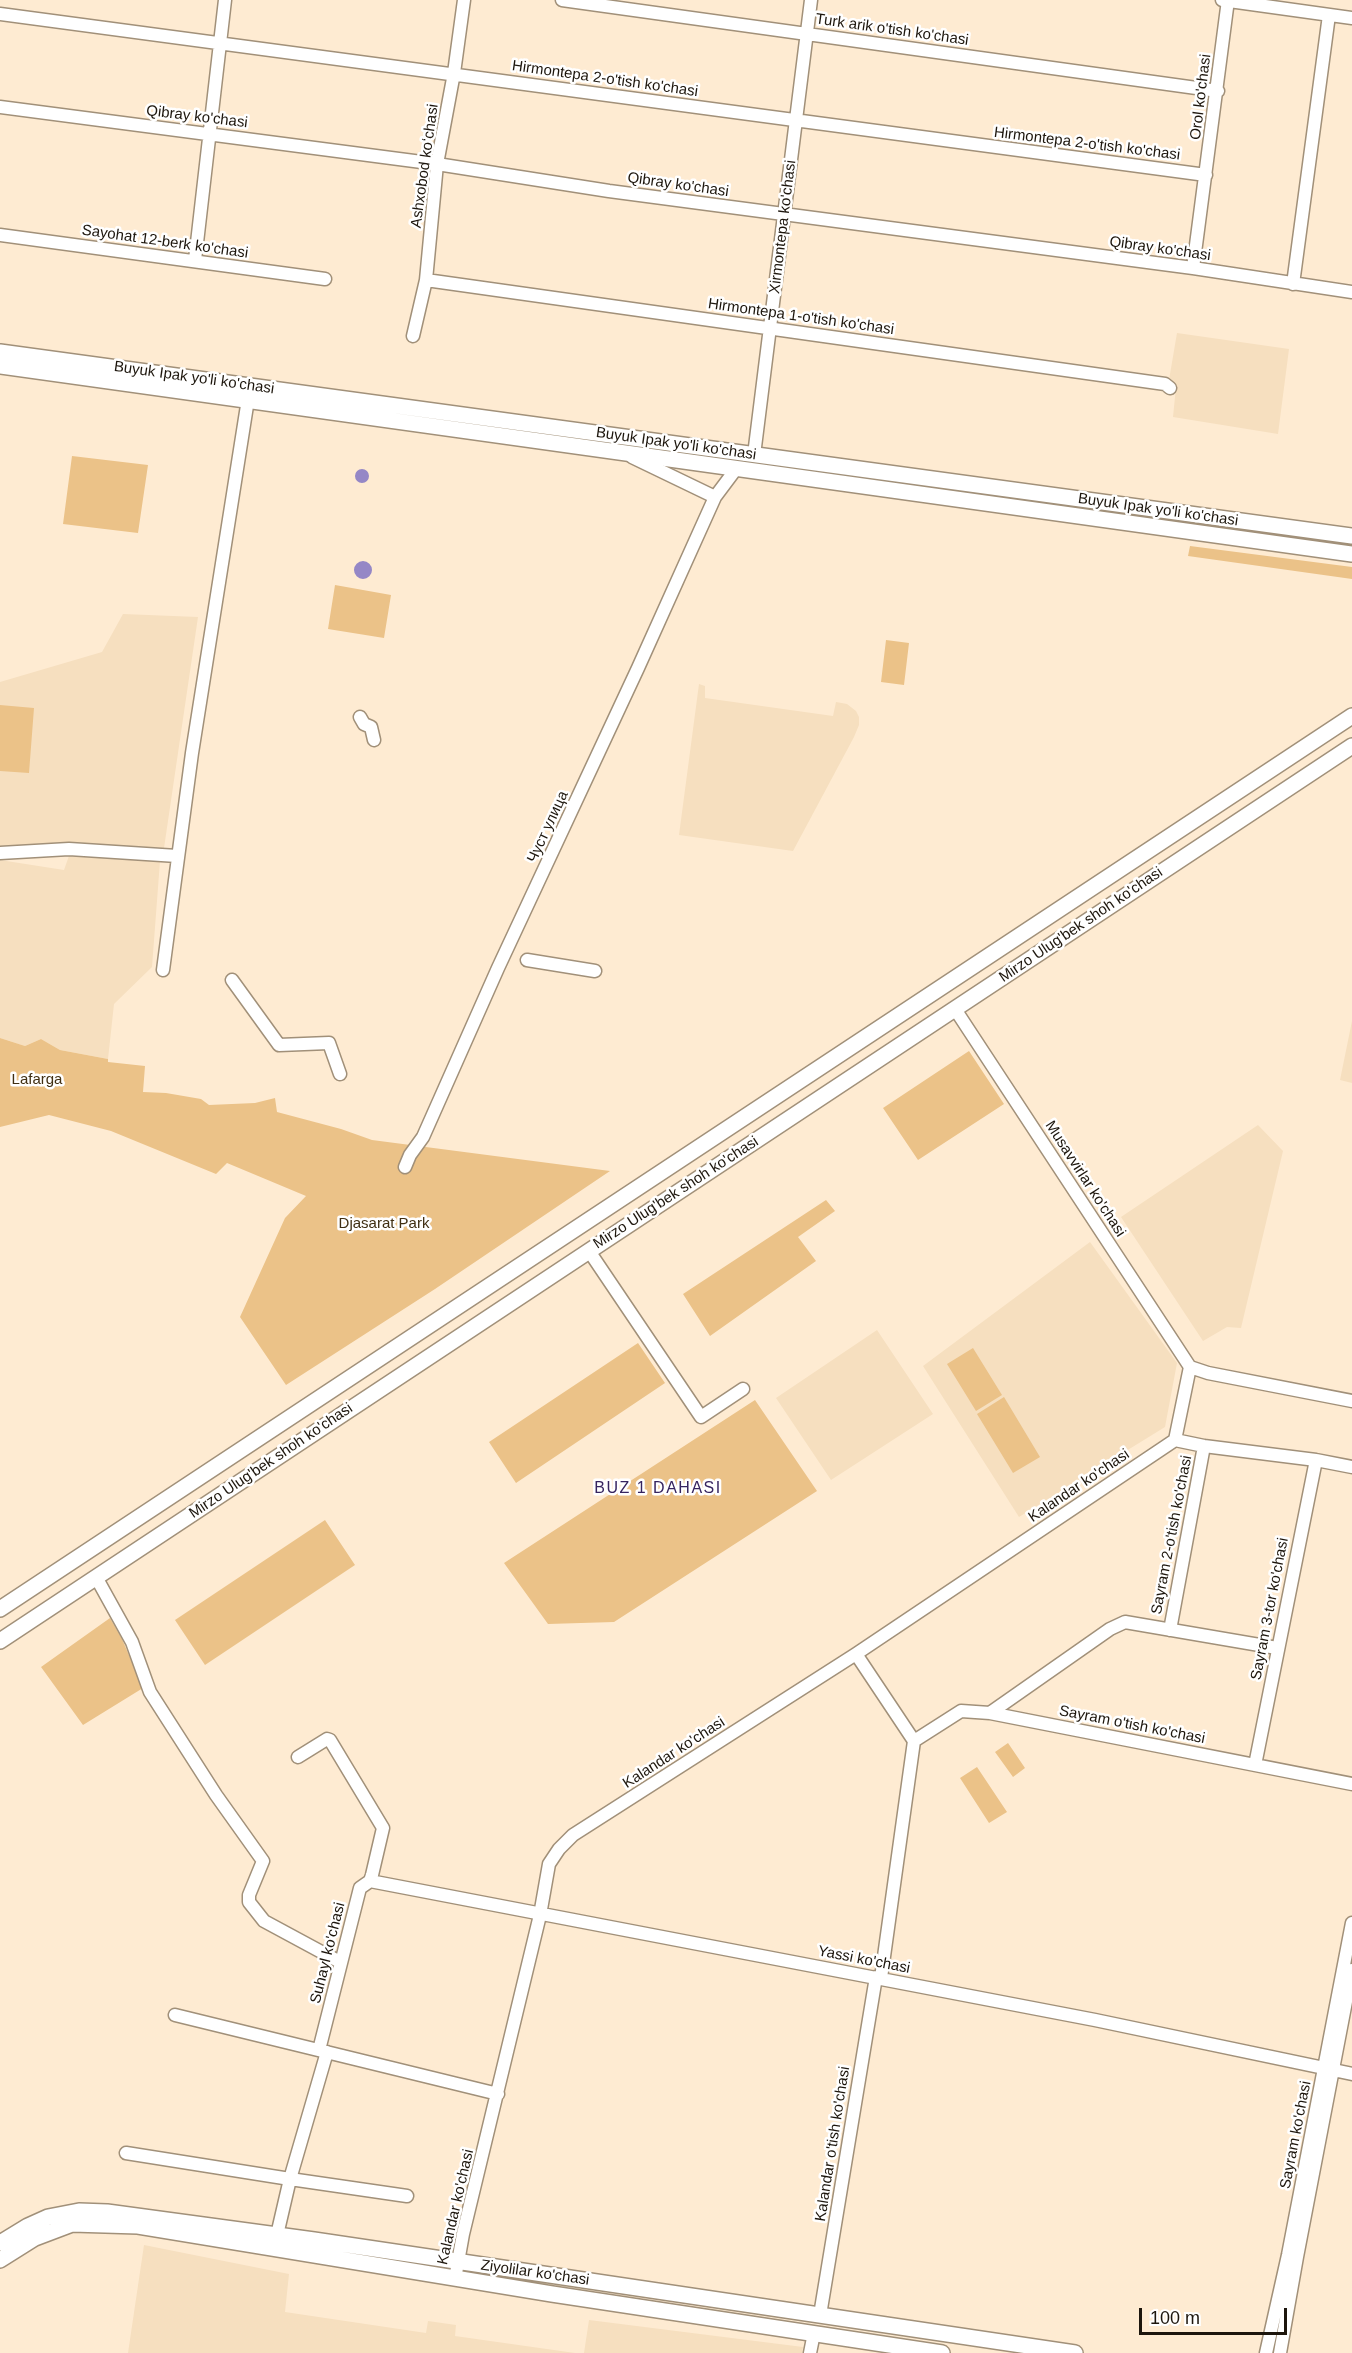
<!DOCTYPE html>
<meta charset="utf-8">
<style>
body{margin:0}
#map{position:relative;width:1352px;height:2353px;overflow:hidden;background:#feebd2;font-family:Helvetica,sans-serif}
canvas{display:block}
.scale{position:absolute;left:1139px;top:2308px;width:148px;height:27px;box-sizing:border-box;border:3px solid #1d160d;border-top:0;padding-left:8px;font-size:18px;line-height:21px;white-space:nowrap;color:#1d160d;-webkit-text-stroke:4px #fff;paint-order:stroke}
</style>
<div id="map">
<canvas width="1352" height="2353"></canvas>
<div class="scale">100 m</div>
</div>
<script>
const ctx = document.querySelector('canvas').getContext('2d');
ctx.lineJoin = 'round';
function fill(path, color) {
  ctx.fillStyle = color;
  ctx.fill(path, 'evenodd');
}
function toPath(rows) {
  const path = new Path2D();
  for (const r of rows) {
    if (r.length === 3) {
      path.moveTo(r[0] + r[2], r[1]);
      path.arc(r[0], r[1], r[2], 0, 2 * Math.PI);
      continue;
    }
    path.moveTo(r[0], r[1]);
    for (let i = 2; i < r.length; i += 2) path.lineTo(r[i], r[i + 1]);
  }
  return path;
}
function stroke(path, color, width, dash) {
  ctx.strokeStyle = color;
  ctx.lineWidth = width;
  ctx.lineCap = dash ? 'butt' : 'round';
  ctx.setLineDash(dash || []);
  ctx.stroke(path);
}
function drawText(font, color, halo, rows, align = 'center') {
  ctx.font = font + ' Helvetica,sans-serif';
  ctx.lineWidth = 5;
  ctx.setLineDash([]);
  ctx.textBaseline = 'middle';
  ctx.strokeStyle = halo;
  ctx.fillStyle = color;
  for (const [text, x, y, turn = 0] of rows) {
    ctx.save();
    ctx.translate(x, y);
    ctx.rotate((+turn || 0) * Math.PI / 180);
    ctx.textAlign = isNaN(turn) ? turn : align;
    if (halo) ctx.strokeText(text, 0, 0);
    ctx.fillText(text, 0, 0);
    ctx.restore();
  }
}
const built = toPath([
 [1177,333,1289,349,1278,434,1173,417,1176,387,1169,380],
 [123,614,198,617,164,848,73,843,6,848,0,846,0,682,102,652],
 [699,684,705,686,705,698,833,716,836,702,847,704,856,711,859,717,859,725,854,737,793,851,679,835],
 [70,853,160,861,152,967,114,1004,108,1059,60,1050,41,1039,25,1046,0,1038,0,860,64,870],
 [1352,1021,1352,1083,1340,1080],
 [1258,1125,1283,1151,1241,1328,1227,1327,1203,1341,1121,1217],
 [1090,1242,1177,1363,1165,1427,1019,1517,923,1366],
 [877,1330,933,1414,831,1480,776,1398],
 [144,2245,289,2274,285,2312,426,2333,428,2321,456,2325,455,2336,575,2353,128,2353],
 [589,2320,803,2347,802,2353,584,2353]
]);
const green = toPath([
 [72,456,148,465,138,533,63,524],
 [1190,546,1352,567,1352,579,1188,556],
 [335,585,391,595,384,638,328,629],
 [886,640,909,643,904,685,881,682],
 [0,705,34,708,29,773,0,771],
 [0,1038,25,1046,41,1039,60,1050,108,1059,108,1062,145,1066,143,1092,166,1093,201,1099,209,1105,255,1103,275,1098,277,1112,341,1129,372,1140,610,1171,435,1289,286,1385,240,1317,285,1218,306,1196,227,1163,216,1174,111,1131,49,1115,0,1127],
 [969,1051,1004,1104,918,1160,883,1108],
 [826,1200,835,1211,798,1237,816,1261,710,1336,683,1294],
 [638,1343,665,1383,516,1483,489,1442],
 [973,1348,1002,1395,976,1411,947,1364],
 [1004,1397,1040,1457,1013,1473,977,1414],
 [755,1400,817,1491,614,1622,548,1624,504,1563],
 [325,1520,355,1565,205,1665,175,1620],
 [110,1618,122,1639,143,1688,83,1725,41,1667],
 [1008,1743,1025,1768,1013,1777,995,1752],
 [977,1767,1007,1812,989,1823,960,1778]
]);
const water = toPath([
 [362,476,7],
 [363,570,9]
]);
const minor = toPath([
 [562,0,1218,91],
 [1222,0,1352,18],
 [0,14,1206,175],
 [0,107,437,164,609,191,1193,268,1352,292],
 [0,235,325,279],
 [195,260,225,0],
 [1193,268,1228,0],
 [426,280,1165,384,1170,388],
 [1293,284,1329,15],
 [413,336,426,280,437,164,454,73,464,0],
 [754,455,811,0],
 [632,457,715,497],
 [360,717,364,724,371,727,374,740],
 [0,853,69,849,177,856],
 [527,960,595,971],
 [163,970,192,753,249,393],
 [232,980,279,1045,329,1043,340,1074],
 [955,1009,1190,1367],
 [405,1167,410,1155,423,1137,498,968,638,668,715,497,736,469],
 [589,1251,701,1417,743,1389],
 [1190,1367,1208,1373,1352,1401],
 [1175,1440,1204,1446,1316,1460,1352,1467],
 [96,1577,132,1642,150,1692,216,1795,263,1861,249,1895,249,1902,264,1921,340,1962],
 [1170,1630,1204,1446],
 [856,1654,914,1741],
 [990,1713,1110,1629,1125,1622,1277,1648],
 [914,1741,961,1711,990,1713,1352,1784],
 [298,1757,327,1739,330,1740,383,1828,372,1875,370,1881,360,1888,319,2050],
 [1255,1765,1316,1460],
 [370,1881,1095,2020,1352,2074],
 [881,1978,914,1741],
 [175,2015,498,2094],
 [126,2153,290,2179,327,2052],
 [277,2235,290,2179,407,2196],
 [455,2279,463,2234,540,1915,549,1864,559,1849,573,1835,856,1654,1175,1440,1190,1367],
 [820,2315,876,1977],
 [810,2353,814,2333],
 [1266,2353,1288,2255,1352,1923],
 [1280,2353,1297,2257,1352,1970]
]);
const major = toPath([
 [0,352,1352,536],
 [0,366,1352,554],
 [0,1609,1352,716],
 [0,1641,1352,746],
 [0,2243,28,2226,48,2217,79,2211,107,2212,314,2240,1075,2353],
 [0,2260,35,2238,72,2224,138,2226,552,2294,942,2353]
]);
const streetNames = [
 ["Turk arik o'tish ko'chasi",892,30,8],
 ["Hirmontepa 2-o'tish ko'chasi",605,79,8],
 ["Orol ko'chasi",1201,97,-83],
 ["Qibray ko'chasi",197,117,7],
 ["Hirmontepa 2-o'tish ko'chasi",1087,144,7],
 ["Ashxobod koʻchasi",425,166,-82],
 ["Qibray ko'chasi",678,185,8],
 ["Xirmontepa ko'chasi",783,227,-83],
 ["Sayohat 12-berk ko'chasi",165,242,8],
 ["Qibray ko'chasi",1160,249,8],
 ["Hirmontepa 1-o'tish ko'chasi",801,317,8],
 ["Buyuk Ipak yo'li ko'chasi",194,378,8],
 ["Buyuk Ipak yo'li ko'chasi",676,444,8],
 ["Buyuk Ipak yo'li ko'chasi",1158,510,8],
 ["Чуст улица",548,827,-65],
 ["Mirzo Ulug'bek shoh ko'chasi",1081,925,-34],
 ["Musavvirlar ko'chasi",1085,1179,57],
 ["Mirzo Ulug'bek shoh ko'chasi",676,1193,-33],
 ["Mirzo Ulug'bek shoh ko'chasi",271,1461,-34],
 ["Kalandar ko'chasi",1079,1486,-34],
 ["Sayram 2-o'tish ko'chasi",1172,1535,-79],
 ["Sayram 3-tor ko'chasi",1270,1609,-79],
 ["Sayram o'tish ko'chasi",1132,1725,11],
 ["Kalandar ko'chasi",674,1753,-33],
 ["Suhayl ko'chasi",328,1953,-76],
 ["Yassi ko'chasi",864,1960,11],
 ["Sayram ko'chasi",1296,2135,-79],
 ["Kalandar o'tish ko'chasi",833,2144,-81],
 ["Kalandar ko'chasi",456,2207,-77],
 ["Ziyolilar ko'chasi",535,2273,8]
];
const parkNames = [
 ["Lafarga",37,1080],
 ["Djasarat Park",384,1224]
];
const neighbourhoodNames = [
 ["BUZ 1 DAHASI",658,1489]
];
fill(built, '#f6dfbf');
fill(green, '#ebc288');
fill(water, '#9587c6');
stroke(minor, '#a19079', 15);
stroke(major, '#a19079', 18);
stroke(minor, '#fff', 12);
stroke(major, '#fff', 15);
drawText('15px', '#1d160d', '#fff', streetNames);
drawText('15px', '#402f13', '#fff', parkNames);
ctx.letterSpacing = '1.5px';
drawText('16px', '#36245f', '#fff', neighbourhoodNames);
ctx.letterSpacing = '0px';
</script>
